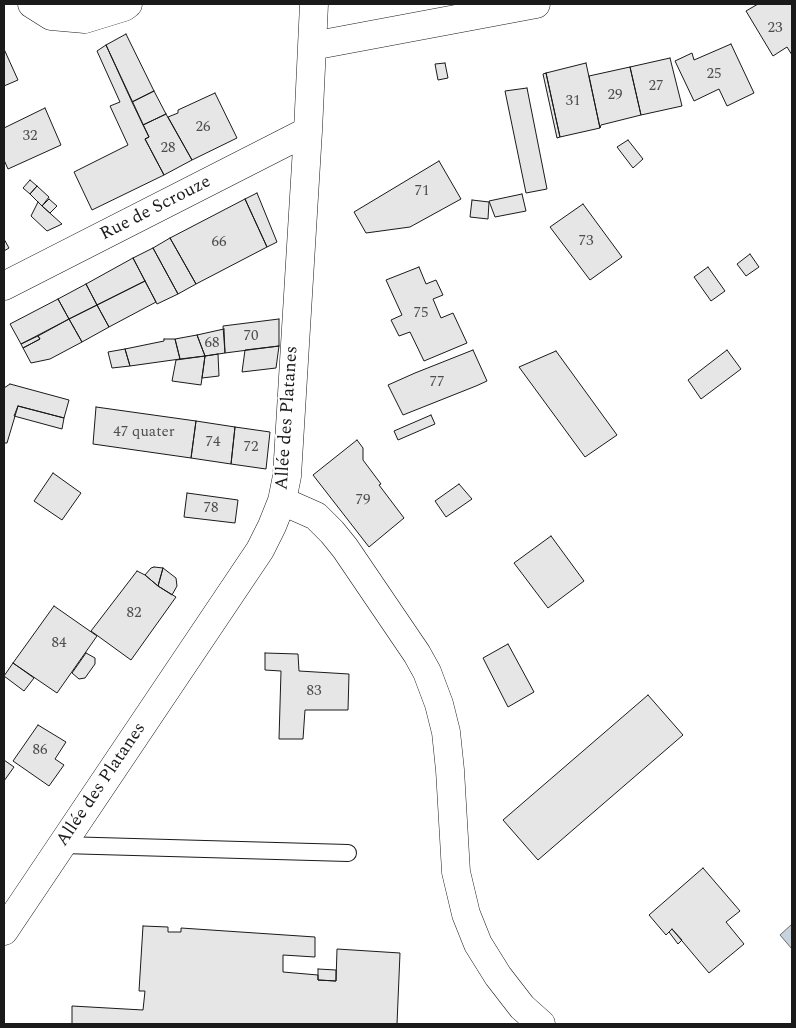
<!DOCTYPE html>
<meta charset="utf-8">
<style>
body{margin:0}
#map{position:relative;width:796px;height:1028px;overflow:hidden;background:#fff;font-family:Spectral,serif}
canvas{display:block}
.frame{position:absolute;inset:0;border:5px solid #1a1a1a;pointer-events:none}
</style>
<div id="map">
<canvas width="796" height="1028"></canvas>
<div class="frame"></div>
</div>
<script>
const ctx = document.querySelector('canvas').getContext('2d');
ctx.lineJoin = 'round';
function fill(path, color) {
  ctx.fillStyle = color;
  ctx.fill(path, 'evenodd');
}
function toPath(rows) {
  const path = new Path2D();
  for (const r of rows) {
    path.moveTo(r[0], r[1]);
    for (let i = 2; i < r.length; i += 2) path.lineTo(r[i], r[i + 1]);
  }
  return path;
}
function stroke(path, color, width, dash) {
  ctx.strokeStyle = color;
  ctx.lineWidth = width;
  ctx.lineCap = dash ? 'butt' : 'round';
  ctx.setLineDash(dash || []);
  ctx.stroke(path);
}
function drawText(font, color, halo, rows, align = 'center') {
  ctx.font = font + ' Spectral,serif';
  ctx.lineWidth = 4;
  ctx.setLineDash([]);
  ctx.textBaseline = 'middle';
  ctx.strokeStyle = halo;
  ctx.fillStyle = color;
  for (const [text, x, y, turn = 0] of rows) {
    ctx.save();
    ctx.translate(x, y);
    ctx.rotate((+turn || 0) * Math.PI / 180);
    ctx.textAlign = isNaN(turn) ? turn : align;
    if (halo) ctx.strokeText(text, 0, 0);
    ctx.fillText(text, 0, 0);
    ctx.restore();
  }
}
const water = toPath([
 [792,924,792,949,780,935,792,924]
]);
const building = toPath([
 [758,4,792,4,792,55,787,47,773,56,746,11,758,4],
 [126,34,154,91,132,102,106,45,126,34],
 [731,44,754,93,727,106,719,89,694,101,675,61,692,53,694,60,731,44],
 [106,45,149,137,145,139,164,175,92,210,74,172,128,145,110,106,120,102,97,51,106,45],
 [4,49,18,80,4,86,4,49],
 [670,58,682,106,641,115,630,67,670,58],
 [445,63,448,78,438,80,435,64,445,63],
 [586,63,600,128,560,137,546,73,586,63],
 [630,67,641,115,601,125,600,128,589,76,630,67],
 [546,73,560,137,557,138,543,74,546,73],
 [527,88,547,189,526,193,505,91,527,88],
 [154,91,166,114,143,125,132,102,154,91],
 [215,93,237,138,192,160,168,117,178,113,178,110,215,93],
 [45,108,61,145,8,169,4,160,4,128,45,108],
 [166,114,192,160,164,175,145,139,149,137,143,125,166,114],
 [628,140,643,159,633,168,617,147,628,140],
 [439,161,461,199,410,227,366,233,354,212,439,161],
 [30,180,37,186,30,194,23,188,30,180],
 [37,186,49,197,42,206,30,194,37,186],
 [257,193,277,242,267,247,245,199,257,193],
 [522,194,526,211,495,217,489,201,522,194],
 [49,199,57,206,50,213,42,206,49,199],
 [245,199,267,247,196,284,170,238,245,199],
 [472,200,489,202,488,219,470,217,472,200],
 [38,202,42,206,62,224,47,231,31,216,38,202],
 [583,204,622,257,590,280,550,227,583,204],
 [170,238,196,284,178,294,153,248,170,238],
 [4,239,9,248,4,251,4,239],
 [153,248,178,294,157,304,133,258,153,248],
 [750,254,759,267,746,276,737,264,750,254],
 [133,258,145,281,97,305,86,284,133,258],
 [419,267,426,284,436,280,443,295,433,299,441,318,453,313,467,343,424,361,410,332,399,336,391,320,402,315,386,280,419,267],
 [708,267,725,291,711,301,694,277,708,267],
 [145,281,156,302,109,327,97,305,145,281],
 [86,284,97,305,69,319,58,299,86,284],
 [58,299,69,319,21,344,10,324,58,299],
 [97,305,109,327,82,342,69,319,97,305],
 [69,319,82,342,50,359,31,363,23,348,40,339,38,336,69,319],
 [279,319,279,346,225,353,223,326,279,319],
 [224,329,225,353,205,356,197,335,224,329],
 [197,335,205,356,180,359,175,339,197,335],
 [38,336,40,339,23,348,21,344,38,336],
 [164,339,175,339,180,359,130,366,125,349,164,341,164,339],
 [279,346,276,368,242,372,245,350,279,346],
 [125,349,130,366,112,368,108,352,125,349],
 [473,350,487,381,476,386,403,415,388,385,415,373,473,350],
 [727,350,741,369,701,399,688,380,727,350],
 [556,351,617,435,585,457,519,367,556,351],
 [218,354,219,376,202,378,205,356,218,354],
 [205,356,201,385,172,381,176,360,205,356],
 [10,384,69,400,64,418,18,406,7,443,4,443,4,388,10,384],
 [18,406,64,418,62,429,14,416,18,406],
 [96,407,196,421,191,458,93,444,96,407],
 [431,415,435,424,398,440,394,431,431,415],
 [196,421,235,427,231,464,191,458,196,421],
 [235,427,270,432,266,469,231,464,235,427],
 [357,440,363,448,363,460,381,484,379,485,404,518,369,547,313,475,357,440],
 [53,473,81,493,62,520,34,501,53,473],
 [459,484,472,499,446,517,435,501,459,484],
 [187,493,238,500,235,523,184,517,187,493],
 [551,536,584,581,548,608,514,563,551,536],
 [154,567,163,568,158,586,145,575,151,568,154,567],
 [163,568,176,578,177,586,172,595,158,586,163,568],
 [137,571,145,575,158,586,176,597,131,660,91,631,137,571],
 [54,606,97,636,57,693,13,663,54,606],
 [508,644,534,692,508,707,483,658,508,644],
 [86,653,95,658,95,664,85,678,79,679,72,673,86,653],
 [265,653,298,654,299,671,349,674,348,710,305,710,303,739,279,739,281,671,265,670,265,653],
 [13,663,34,678,24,691,4,676,13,663],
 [648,695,683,735,538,860,503,820,648,695],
 [38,725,66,742,55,759,64,765,49,786,13,761,38,725],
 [4,760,14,767,4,781,4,760],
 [703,868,740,911,726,922,744,944,709,973,672,929,666,935,649,915,703,868],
 [143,926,168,927,168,932,181,932,181,928,315,937,315,957,283,955,283,972,318,975,318,980,336,981,337,949,400,953,397,1024,72,1024,72,1006,143,1010,145,991,139,991,143,926],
 [672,929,682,940,678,944,669,932,672,929],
 [318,969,336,970,336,981,318,980,318,969]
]);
const service = toPath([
 [62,845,348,853]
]);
const minor = toPath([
 [32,4,51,16,85,19,124,7,128,4],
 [312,46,536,4],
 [4,286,308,131],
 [282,501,316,516,332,532,345,548,417,654,427,672,439,704,446,732,450,770,456,872,466,914,478,944,498,976,522,1007,541,1024],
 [4,931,260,550,272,526,282,501,287,476,308,131,314,4]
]);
const numberNames = [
 ["23",775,29],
 ["25",714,75],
 ["27",656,87],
 ["29",615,96],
 ["31",573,102],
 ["26",203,128],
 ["32",30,137],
 ["28",168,149],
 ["71",422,192],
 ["73",586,242],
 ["66",219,243],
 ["75",421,314],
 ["70",251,337],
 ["68",212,344],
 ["77",437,383],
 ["47 quater",144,433],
 ["74",213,443],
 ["72",251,448],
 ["79",363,501],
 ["78",211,509],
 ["82",134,614],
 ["84",59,644],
 ["83",314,692],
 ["86",40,751]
];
const streetNames = [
 ["Rue de Scrouze",156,209,-27],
 ["Allée des Platanes",288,418,-86],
 ["Allée des Platanes",102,785,-56]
];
fill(water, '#c6d2dc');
stroke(water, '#6a6a6a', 1);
fill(building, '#e6e6e6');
stroke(building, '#1a1a1a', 1);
stroke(service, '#1a1a1a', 18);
stroke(minor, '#1a1a1a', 29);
stroke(service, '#fff', 16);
stroke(minor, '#fff', 28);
drawText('15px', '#4d4d4d', null, numberNames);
drawText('18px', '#1a1a1a', '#fff', streetNames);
</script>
